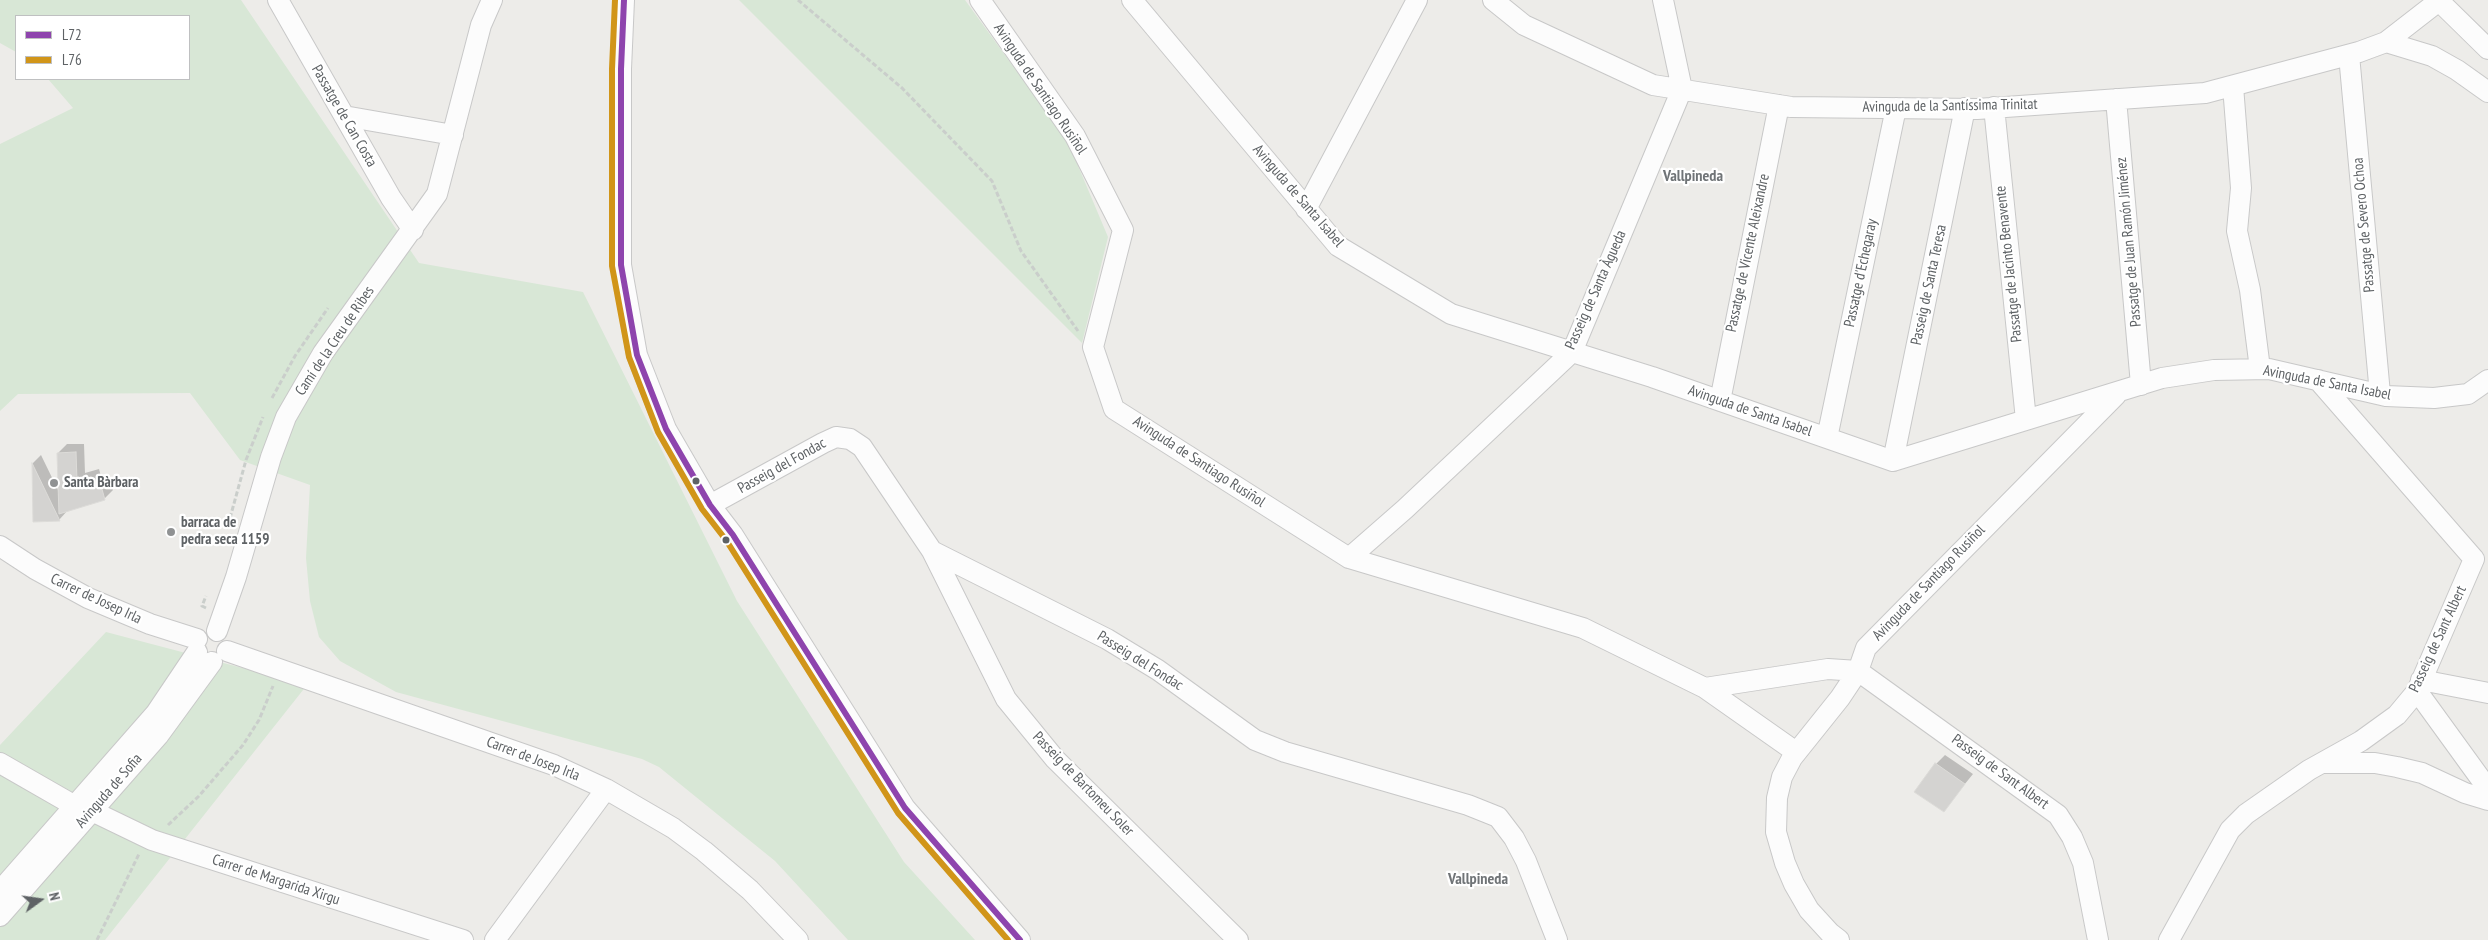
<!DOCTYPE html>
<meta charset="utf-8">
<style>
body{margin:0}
#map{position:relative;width:2488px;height:940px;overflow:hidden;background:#edece9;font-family:"PT Sans Narrow",sans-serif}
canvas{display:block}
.legend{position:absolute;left:15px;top:15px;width:175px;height:65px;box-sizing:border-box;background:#fff;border:1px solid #bfc0c1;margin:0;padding:6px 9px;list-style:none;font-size:15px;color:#5e6265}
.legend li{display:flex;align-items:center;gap:10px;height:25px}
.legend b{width:25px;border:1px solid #bfc0c1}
.north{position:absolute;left:15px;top:875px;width:50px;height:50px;-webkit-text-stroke:4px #fff;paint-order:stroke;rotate:76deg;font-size:14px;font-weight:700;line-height:20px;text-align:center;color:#5e6265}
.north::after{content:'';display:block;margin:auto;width:18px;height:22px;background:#5e6265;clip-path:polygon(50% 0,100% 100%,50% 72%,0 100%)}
</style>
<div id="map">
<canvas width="2488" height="940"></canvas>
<ul class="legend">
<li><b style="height:6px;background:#8e44ad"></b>L72</li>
<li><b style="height:6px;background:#d19519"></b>L76</li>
</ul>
<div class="north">N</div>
</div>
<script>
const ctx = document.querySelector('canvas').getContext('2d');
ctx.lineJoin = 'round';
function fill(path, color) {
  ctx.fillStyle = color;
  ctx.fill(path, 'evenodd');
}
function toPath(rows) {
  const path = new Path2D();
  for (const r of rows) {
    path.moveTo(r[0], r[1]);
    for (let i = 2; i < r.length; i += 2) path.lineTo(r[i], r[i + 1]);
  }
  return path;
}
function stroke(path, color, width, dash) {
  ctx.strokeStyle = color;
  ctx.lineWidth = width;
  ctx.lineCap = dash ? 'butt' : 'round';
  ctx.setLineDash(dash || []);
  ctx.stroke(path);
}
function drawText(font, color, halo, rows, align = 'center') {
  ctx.font = font + ' "PT Sans Narrow",sans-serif';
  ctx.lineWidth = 4.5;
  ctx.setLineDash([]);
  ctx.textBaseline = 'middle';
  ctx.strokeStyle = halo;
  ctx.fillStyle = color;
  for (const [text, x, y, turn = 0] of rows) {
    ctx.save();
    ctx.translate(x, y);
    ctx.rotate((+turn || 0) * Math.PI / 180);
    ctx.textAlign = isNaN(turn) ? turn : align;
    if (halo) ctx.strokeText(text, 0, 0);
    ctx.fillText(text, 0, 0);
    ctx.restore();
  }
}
const green = toPath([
 [0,0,241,0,419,263,583,292,737,601,904,862,975,940,848,940,775,861,659,767,642,759,396,692,340,661,319,637,310,601,306,558,310,485,240,460,190,393,18,394,0,411,0,144,73,108,48,79,189,79,189,16,16,16,16,52,0,43],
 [739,0,965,0,1068,142,1108,237,1082,343],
 [106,632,307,685,105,940,0,940,0,745]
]);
const shadow = toPath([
 [67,444,84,444,85,473,99,469,101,476,109,474,113,490,104,499,68,510,59,520,34,521,33,463,41,455,59,492,58,453],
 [1945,755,1973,774,1943,811,1936,764]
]);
const building = toPath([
 [76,452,77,481,91,477,93,484,100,482,105,500,59,514,57,453,76,452],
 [32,463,60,521,33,522,32,463],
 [1935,763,1965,784,1944,812,1914,792,1935,763]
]);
const path = toPath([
 [798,0,902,88,992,181,1021,251,1078,331],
 [272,398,295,356,328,308],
 [230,518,246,460,263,417],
 [206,608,202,606,206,596],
 [168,825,199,796,243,745,259,720,273,686],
 [97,940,139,854]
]);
const minor = toPath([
 [278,0,391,198,413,230],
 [624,0,621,69,621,265,637,355,666,429,710,505,733,535,905,808,1020,940],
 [980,0,1075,136,1123,230,1093,347,1114,409,1349,558,1583,628,1705,688,1796,752],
 [1132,0,1338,246,1451,314,1652,377,1893,461,2162,378,2214,370,2269,369,2386,396,2434,398,2468,394,2488,380],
 [1493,0,1524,25,1653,85,1791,107,1977,109,2205,93,2359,52,2386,42,2440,0],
 [2438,0,2488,49],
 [2386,42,2432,56,2457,70,2488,92],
 [2349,55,2380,394],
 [2233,86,2241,188,2237,231,2250,290,2260,369],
 [2116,99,2141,385],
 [1994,107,2026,420],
 [344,116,453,135],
 [1306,209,1417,0],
 [2318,380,2474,559],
 [1720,401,1779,105],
 [1827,438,1896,108],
 [1893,461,1965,108],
 [710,505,823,443,836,437,850,439,862,447,932,551,1107,639,1158,670,1255,740,1285,752,1468,805,1498,817,1514,838,1526,861,1557,940],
 [0,546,35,569,88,598,150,624,197,639],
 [932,551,1006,699,1055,759,1238,940],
 [1349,558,1405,509,1572,352,1682,89,1663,0],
 [217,631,236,577,271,457,286,417,323,353,437,194,481,25,492,0],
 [227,651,554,765,606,789,673,828,704,851,750,890,798,940],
 [1858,671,2058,815,2072,837,2083,863,2098,940],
 [2421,680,2488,693],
 [1705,688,1828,669,1858,671],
 [2417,691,2488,789],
 [0,763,75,806],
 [2323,763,2375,763,2397,767,2422,773,2465,793,2488,800],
 [92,811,152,840,463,940],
 [0,891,156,713,197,652],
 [0,916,158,736,212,662],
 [495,940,606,789],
 [1839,940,1830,933,1809,910,1794,884,1785,863,1776,832,1777,798,1782,777,1792,758,1840,698,1858,671,1866,648,2116,395],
 [2169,940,2230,830,2246,814,2309,770,2361,741,2397,715,2417,691,2474,559]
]);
const bus1 = toPath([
 [624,0,621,69,621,265,637,355,666,429,710,505,733,535,905,808,1020,940]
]);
const bus2 = toPath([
 [615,0,612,69,612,266,629,357,658,432,702,509,726,540,898,813,1008,940]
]);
const markers = [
 [696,481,4.5,"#5e6265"],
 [54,483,5,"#909293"],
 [171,532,5,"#909293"],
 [726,540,4.5,"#5e6265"]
];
const streetNames = [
 ["Avinguda de Santiago Rusiñol",1040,89,56],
 ["Avinguda de la Santíssima Trinitat",1950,106,-1],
 ["Passatge de Can Costa",344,116,60],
 ["Avinguda de Santa Isabel",1298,196,49],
 ["Passatge de Severo Ochoa",2364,225,-95],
 ["Passatge de Juan Ramón Jiménez",2129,242,-95],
 ["Passatge de Vicente Aleixandre",1748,253,-78],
 ["Passatge de Jacinto Benavente",2009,264,-96],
 ["Passatge d'Echegaray",1861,273,-78],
 ["Passeig de Santa Teresa",1929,285,-78],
 ["Passeig de Santa Àgueda",1596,290,-66],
 ["Camí de la Creu de Ribes",335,341,-56],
 ["Avinguda de Santa Isabel",2327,383,11],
 ["Avinguda de Santa Isabel",1750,411,19],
 ["Avinguda de Santiago Rusiñol",1199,462,33],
 ["Passeig del Fondac",782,466,-29],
 ["Avinguda de Santiago Rusiñol",1929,583,-46],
 ["Carrer de Josep Irla",96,599,25],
 ["Passeig de Sant Albert",2438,639,-65],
 ["Passeig del Fondac",1140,661,32],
 ["Carrer de Josep Irla",533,759,21],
 ["Passeig de Sant Albert",2000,772,36],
 ["Passeig de Bartomeu Soler",1083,784,46],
 ["Avinguda de Sofia",109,791,-49],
 ["Carrer de Margarida Xirgu",276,880,18]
];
const poiNames = [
 ["Santa Bàrbara",64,483],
 ["barraca de",181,523],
 ["pedra seca 1159",181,540]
];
const neighbourhoodNames = [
 ["Vallpineda",1693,176],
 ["Vallpineda",1478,879]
];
fill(green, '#d8e7d6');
fill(shadow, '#0003');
fill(building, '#d4d3d1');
stroke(building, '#dcdbd8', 1);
stroke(minor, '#c8c8c8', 22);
stroke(path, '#cacecb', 3, [5, 2.5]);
stroke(minor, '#fcfcfc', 20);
stroke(bus1, '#8e44ad', 6);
stroke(bus2, '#d19519', 6);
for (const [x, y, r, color] of markers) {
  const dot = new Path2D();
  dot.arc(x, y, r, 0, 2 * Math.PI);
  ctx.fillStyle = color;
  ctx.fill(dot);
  stroke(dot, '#fff', 2);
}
drawText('15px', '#5e6265', '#fff', streetNames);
drawText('bold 15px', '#5e6265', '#fff', poiNames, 'left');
drawText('bold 16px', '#707477', '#fff', neighbourhoodNames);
</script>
